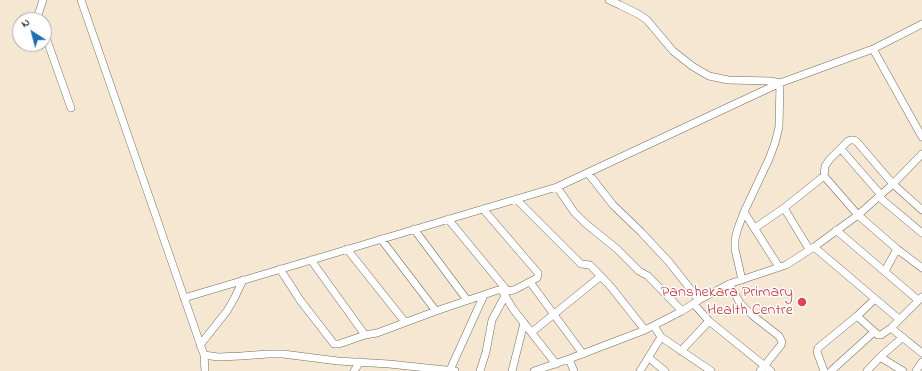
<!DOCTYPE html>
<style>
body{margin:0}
#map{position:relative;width:922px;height:371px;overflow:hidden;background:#f5e7d1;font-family:"Indie Flower",sans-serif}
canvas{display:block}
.north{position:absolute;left:12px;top:12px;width:40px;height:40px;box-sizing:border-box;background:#fff;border:1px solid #aaa;border-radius:50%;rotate:324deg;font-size:11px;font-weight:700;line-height:16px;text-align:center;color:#2b2b2b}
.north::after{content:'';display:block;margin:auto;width:14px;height:18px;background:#1f6fb2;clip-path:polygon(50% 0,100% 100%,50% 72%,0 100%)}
</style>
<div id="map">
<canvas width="922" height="371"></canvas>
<div class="north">N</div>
</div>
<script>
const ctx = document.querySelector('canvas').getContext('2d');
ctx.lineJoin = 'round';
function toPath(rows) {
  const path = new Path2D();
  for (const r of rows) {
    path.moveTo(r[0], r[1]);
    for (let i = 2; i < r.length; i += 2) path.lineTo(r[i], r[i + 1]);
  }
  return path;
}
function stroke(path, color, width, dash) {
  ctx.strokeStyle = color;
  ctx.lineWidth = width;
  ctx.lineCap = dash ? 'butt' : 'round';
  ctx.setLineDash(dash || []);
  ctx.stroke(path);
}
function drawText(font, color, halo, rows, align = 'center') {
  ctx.font = font + ' "Indie Flower",sans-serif';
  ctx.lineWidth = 3;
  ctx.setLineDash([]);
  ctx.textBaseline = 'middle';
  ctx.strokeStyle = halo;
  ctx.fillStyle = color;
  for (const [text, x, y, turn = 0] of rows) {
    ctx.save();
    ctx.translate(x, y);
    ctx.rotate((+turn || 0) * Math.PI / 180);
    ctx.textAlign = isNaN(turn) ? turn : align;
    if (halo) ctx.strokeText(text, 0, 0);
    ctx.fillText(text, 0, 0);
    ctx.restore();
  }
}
const minor = toPath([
 [81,0,204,355,205,371],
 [609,0,620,5,638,14,647,20,673,51,692,66,709,76,728,80,771,81,780,83,779,127,775,143,769,159,744,212,738,228,735,239,735,249,742,280],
 [40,20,38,15,43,0],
 [44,32,71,108],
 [873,49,922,137],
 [841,149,881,195],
 [588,173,613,205,641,232,669,262,699,300],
 [557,187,574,212,585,223,617,249,639,271,648,276,682,311],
 [879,197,922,233],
 [516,199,581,264,590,265,593,268,611,287,645,330],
 [784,208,809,249],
 [922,210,893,184,857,142,854,140,851,140,848,141,830,159,825,166,824,176,858,215,897,249,922,268],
 [744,212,779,267],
 [448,219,505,288],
 [755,228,784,208,824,176],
 [414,229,467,300],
 [836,230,918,300],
 [381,239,436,311],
 [814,247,899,319],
 [347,249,405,322],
 [311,260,365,335],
 [280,269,300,300,334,344,339,344,365,335,377,333,436,311,501,289,505,288,509,291,514,290,537,278,538,275,538,273,483,209],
 [885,271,897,249],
 [530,282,583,354],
 [729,284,740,303,752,315,779,336,782,342,781,345,765,365,760,371],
 [501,289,513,309,556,364],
 [184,298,557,187,780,83,873,49,922,24],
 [694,304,709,321,771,371],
 [857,316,878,335,881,335,891,328,922,297],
 [654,326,661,337,711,371],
 [891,328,922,353],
 [532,332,601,276],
 [200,345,227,311,234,299,243,280],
 [681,351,709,321],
 [204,355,218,357,241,356,268,354,283,354,338,361,389,364,455,371],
 [880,357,903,371],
 [649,358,665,371],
 [569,359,574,371],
 [450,370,484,295],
 [354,371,360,362],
 [480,371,486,352,492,320,505,296],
 [512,371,524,323],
 [534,371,569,359,645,330,682,311,699,300,729,284,786,265,814,247,858,215,893,184,922,154],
 [640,371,661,337],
 [824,371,817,352,818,348,857,316,875,299],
 [831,371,874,332],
 [867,371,880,357,903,337],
 [916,371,922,362]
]);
const markers = [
 [802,302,5,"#e0444e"]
];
const healthNames = [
 ["Panshekara Primary",793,293],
 ["Health Centre",793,311]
];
stroke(minor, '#726d65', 8);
stroke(minor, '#fff', 7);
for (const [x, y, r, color] of markers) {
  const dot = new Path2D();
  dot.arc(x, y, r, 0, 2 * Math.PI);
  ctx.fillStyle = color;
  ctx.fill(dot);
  stroke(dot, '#fff', 1.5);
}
drawText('16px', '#be3a42', '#fff', healthNames, 'right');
</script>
